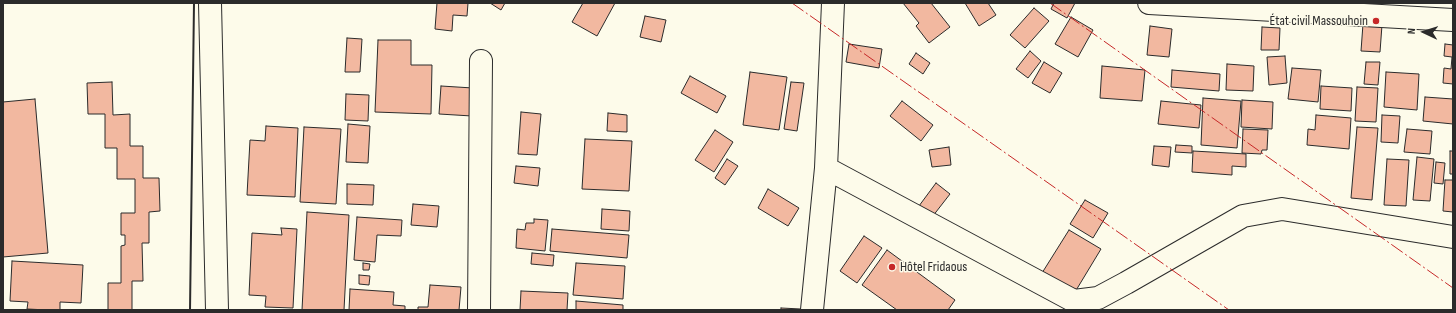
<!DOCTYPE html>
<meta charset="utf-8">
<style>
body{margin:0}
#map{position:relative;width:1456px;height:313px;overflow:hidden;background:#fdfbea;font-family:"Sofia Sans Condensed",sans-serif}
canvas{display:block}
.frame{position:absolute;inset:0;border:4px solid #2b2b2b;pointer-events:none}
.north{position:absolute;left:1404px;top:12px;width:40px;height:40px;-webkit-text-stroke:3px #fdfbea;paint-order:stroke;rotate:274deg;font-size:11px;font-weight:700;line-height:16px;text-align:center;color:#2b2b2b}
.north::after{content:'';display:block;margin:auto;width:14px;height:18px;background:#2b2b2b;clip-path:polygon(50% 0,100% 100%,50% 72%,0 100%)}
</style>
<div id="map">
<canvas width="1456" height="313"></canvas>
<div class="frame"></div>
<div class="north">N</div>
</div>
<script>
const ctx = document.querySelector('canvas').getContext('2d');
ctx.lineJoin = 'round';
function fill(path, color) {
  ctx.fillStyle = color;
  ctx.fill(path, 'evenodd');
}
function toPath(rows) {
  const path = new Path2D();
  for (const r of rows) {
    path.moveTo(r[0], r[1]);
    for (let i = 2; i < r.length; i += 2) path.lineTo(r[i], r[i + 1]);
  }
  return path;
}
function stroke(path, color, width, dash) {
  ctx.strokeStyle = color;
  ctx.lineWidth = width;
  ctx.lineCap = dash ? 'butt' : 'round';
  ctx.setLineDash(dash || []);
  ctx.stroke(path);
}
function drawText(font, color, halo, rows, align = 'center') {
  ctx.font = font + ' "Sofia Sans Condensed",sans-serif';
  ctx.lineWidth = 3;
  ctx.setLineDash([]);
  ctx.textBaseline = 'middle';
  ctx.strokeStyle = halo;
  ctx.fillStyle = color;
  for (const [text, x, y, turn = 0] of rows) {
    ctx.save();
    ctx.translate(x, y);
    ctx.rotate((+turn || 0) * Math.PI / 180);
    ctx.textAlign = isNaN(turn) ? turn : align;
    if (halo) ctx.strokeText(text, 0, 0);
    ctx.fillText(text, 0, 0);
    ctx.restore();
  }
}
const building = toPath([
 [437,3,468,3,467,16,453,15,452,31,435,29,437,3],
 [490,3,505,3,501,10,490,3],
 [583,3,615,3,597,36,572,22,583,3],
 [903,3,931,3,950,27,929,43,916,26,919,23,903,3],
 [965,3,988,3,996,15,979,26,965,3],
 [1054,3,1075,3,1067,18,1051,9,1054,3],
 [1034,8,1049,21,1025,48,1010,35,1034,8],
 [645,16,666,20,661,42,640,37,645,16],
 [1071,17,1093,30,1078,57,1055,44,1071,17],
 [1363,24,1382,25,1380,52,1361,51,1363,24],
 [1150,26,1172,29,1169,57,1147,55,1150,26],
 [1262,27,1280,28,1279,50,1261,50,1262,27],
 [347,38,362,39,360,72,345,72,347,38],
 [378,40,411,40,411,65,432,65,431,114,375,112,378,40],
 [849,44,882,49,879,68,846,62,849,44],
 [1445,44,1453,45,1453,84,1443,83,1444,68,1451,69,1452,57,1444,56,1445,44],
 [1030,51,1041,61,1028,78,1016,69,1030,51],
 [916,53,930,63,923,74,909,64,916,53],
 [1285,56,1287,83,1269,85,1267,57,1285,56],
 [1044,62,1062,73,1050,93,1032,83,1044,62],
 [1366,62,1380,62,1378,85,1364,84,1366,62],
 [1227,64,1254,66,1253,91,1226,90,1227,64],
 [1102,66,1145,70,1142,101,1100,98,1102,66],
 [1292,68,1321,70,1318,102,1288,99,1292,68],
 [1172,70,1220,74,1219,91,1171,87,1172,70],
 [750,72,787,77,779,130,743,125,750,72],
 [1386,72,1419,74,1417,110,1384,107,1386,72],
 [690,76,726,96,717,113,681,93,690,76],
 [112,82,113,115,130,114,130,146,143,146,143,178,159,178,160,211,149,212,149,243,142,243,143,281,132,281,132,310,108,310,108,283,121,283,121,246,125,245,125,235,121,235,121,213,135,213,135,179,117,179,117,148,105,148,105,114,88,114,87,83,112,82],
 [791,82,804,83,797,131,784,129,791,82],
 [441,86,473,88,472,116,439,114,441,86],
 [1321,86,1352,88,1351,111,1320,109,1321,86],
 [1357,87,1378,88,1376,122,1355,121,1357,87],
 [346,94,369,95,368,121,345,120,346,94],
 [1425,97,1453,99,1453,124,1423,121,1425,97],
 [1203,98,1241,101,1237,148,1201,145,1203,98],
 [35,99,48,253,3,257,3,102,35,99],
 [1242,100,1273,102,1272,129,1241,127,1242,100],
 [902,101,933,125,921,141,890,116,902,101],
 [1161,101,1201,105,1199,128,1158,124,1161,101],
 [521,112,541,114,537,155,518,154,521,112],
 [608,113,627,115,627,132,607,131,608,113],
 [1316,115,1351,118,1349,149,1307,145,1308,129,1315,130,1316,115],
 [1382,115,1400,116,1398,143,1381,142,1382,115],
 [348,124,370,126,368,163,346,162,348,124],
 [266,126,298,128,295,197,247,195,250,140,265,141,266,126],
 [304,127,341,129,336,204,300,202,304,127],
 [1357,127,1378,128,1372,200,1351,198,1357,127],
 [1243,129,1268,130,1267,150,1262,150,1261,154,1242,153,1243,129],
 [1407,129,1432,131,1430,154,1404,152,1407,129],
 [715,130,733,142,714,172,695,160,715,130],
 [585,139,632,141,629,191,582,189,585,139],
 [1176,145,1192,146,1192,153,1175,152,1176,145],
 [1154,146,1171,147,1169,167,1152,165,1154,146],
 [949,147,951,165,932,167,929,150,949,147],
 [1193,151,1246,154,1246,167,1232,166,1232,175,1192,172,1193,151],
 [1450,151,1453,151,1453,174,1450,174,1450,151],
 [1417,157,1434,159,1430,201,1413,200,1417,157],
 [727,159,738,166,725,185,715,178,727,159],
 [1387,159,1409,160,1406,206,1384,205,1387,159],
 [1436,162,1445,163,1443,184,1434,183,1436,162],
 [516,166,540,168,538,186,514,183,516,166],
 [1445,180,1453,180,1453,212,1443,211,1445,180],
 [936,183,950,194,929,221,916,210,936,183],
 [347,184,374,185,373,205,347,204,347,184],
 [768,189,799,208,788,226,758,208,768,189],
 [1085,200,1108,213,1093,238,1070,224,1085,200],
 [413,204,439,206,437,227,411,225,413,204],
 [602,209,630,211,629,231,601,229,602,209],
 [307,212,349,215,344,310,302,310,307,212],
 [357,217,402,220,401,236,377,235,375,262,354,260,357,217],
 [534,219,548,220,545,251,516,248,517,229,525,230,526,223,534,223,534,219],
 [281,228,297,229,293,308,265,307,266,296,249,295,252,233,282,235,281,228],
 [552,229,629,235,627,258,550,251,552,229],
 [1069,230,1101,249,1075,292,1042,273,1069,230],
 [864,236,882,248,857,283,840,271,864,236],
 [887,250,955,300,948,310,897,310,862,285,887,250],
 [532,253,554,255,553,266,531,264,532,253],
 [12,261,83,265,81,303,60,302,60,310,48,310,27,309,28,302,10,301,12,261],
 [363,263,370,264,369,270,363,270,363,263],
 [576,263,625,266,623,299,573,295,576,263],
 [359,275,370,276,369,285,359,284,359,275],
 [430,285,461,287,459,310,418,310,418,307,428,307,430,285],
 [350,289,394,292,393,305,405,306,405,310,349,310,350,289],
 [521,291,568,293,567,310,520,310,521,291],
 [576,301,623,305,623,310,576,310,576,301],
 [781,308,801,309,801,310,781,310,781,308]
]);
const minor = toPath([
 [210,3,217,310],
 [1149,3,1453,20],
 [826,168,1074,301,1098,298,1126,283,1243,216,1282,209,1453,237],
 [479,310,481,61],
 [812,310,826,168,833,3]
]);
const wall = toPath([
 [190,310,194,3]
]);
const power = toPath([
 [792,3,1229,310],
 [1050,3,1453,288]
]);
const markers = [
 [1376,21,4,"#c62828"],
 [892,267,4,"#c62828"]
];
const poiNames = [
 ["État civil Massouhoin",1368,21],
 ["Hôtel Fridaous",900,267,"left"]
];
fill(building, '#f2b8a0');
stroke(building, '#2b2b2b', 1);
stroke(minor, '#2b2b2b', 24);
stroke(minor, '#fdfbea', 22);
stroke(wall, '#2b2b2b', 2);
stroke(power, '#c62828', 1, [14, 3, 2, 3]);
for (const [x, y, r, color] of markers) {
  const dot = new Path2D();
  dot.arc(x, y, r, 0, 2 * Math.PI);
  ctx.fillStyle = color;
  ctx.fill(dot);
  stroke(dot, '#fdfbea', 1.5);
}
drawText('14px', '#2b2b2b', '#fdfbea', poiNames, 'right');
</script>
